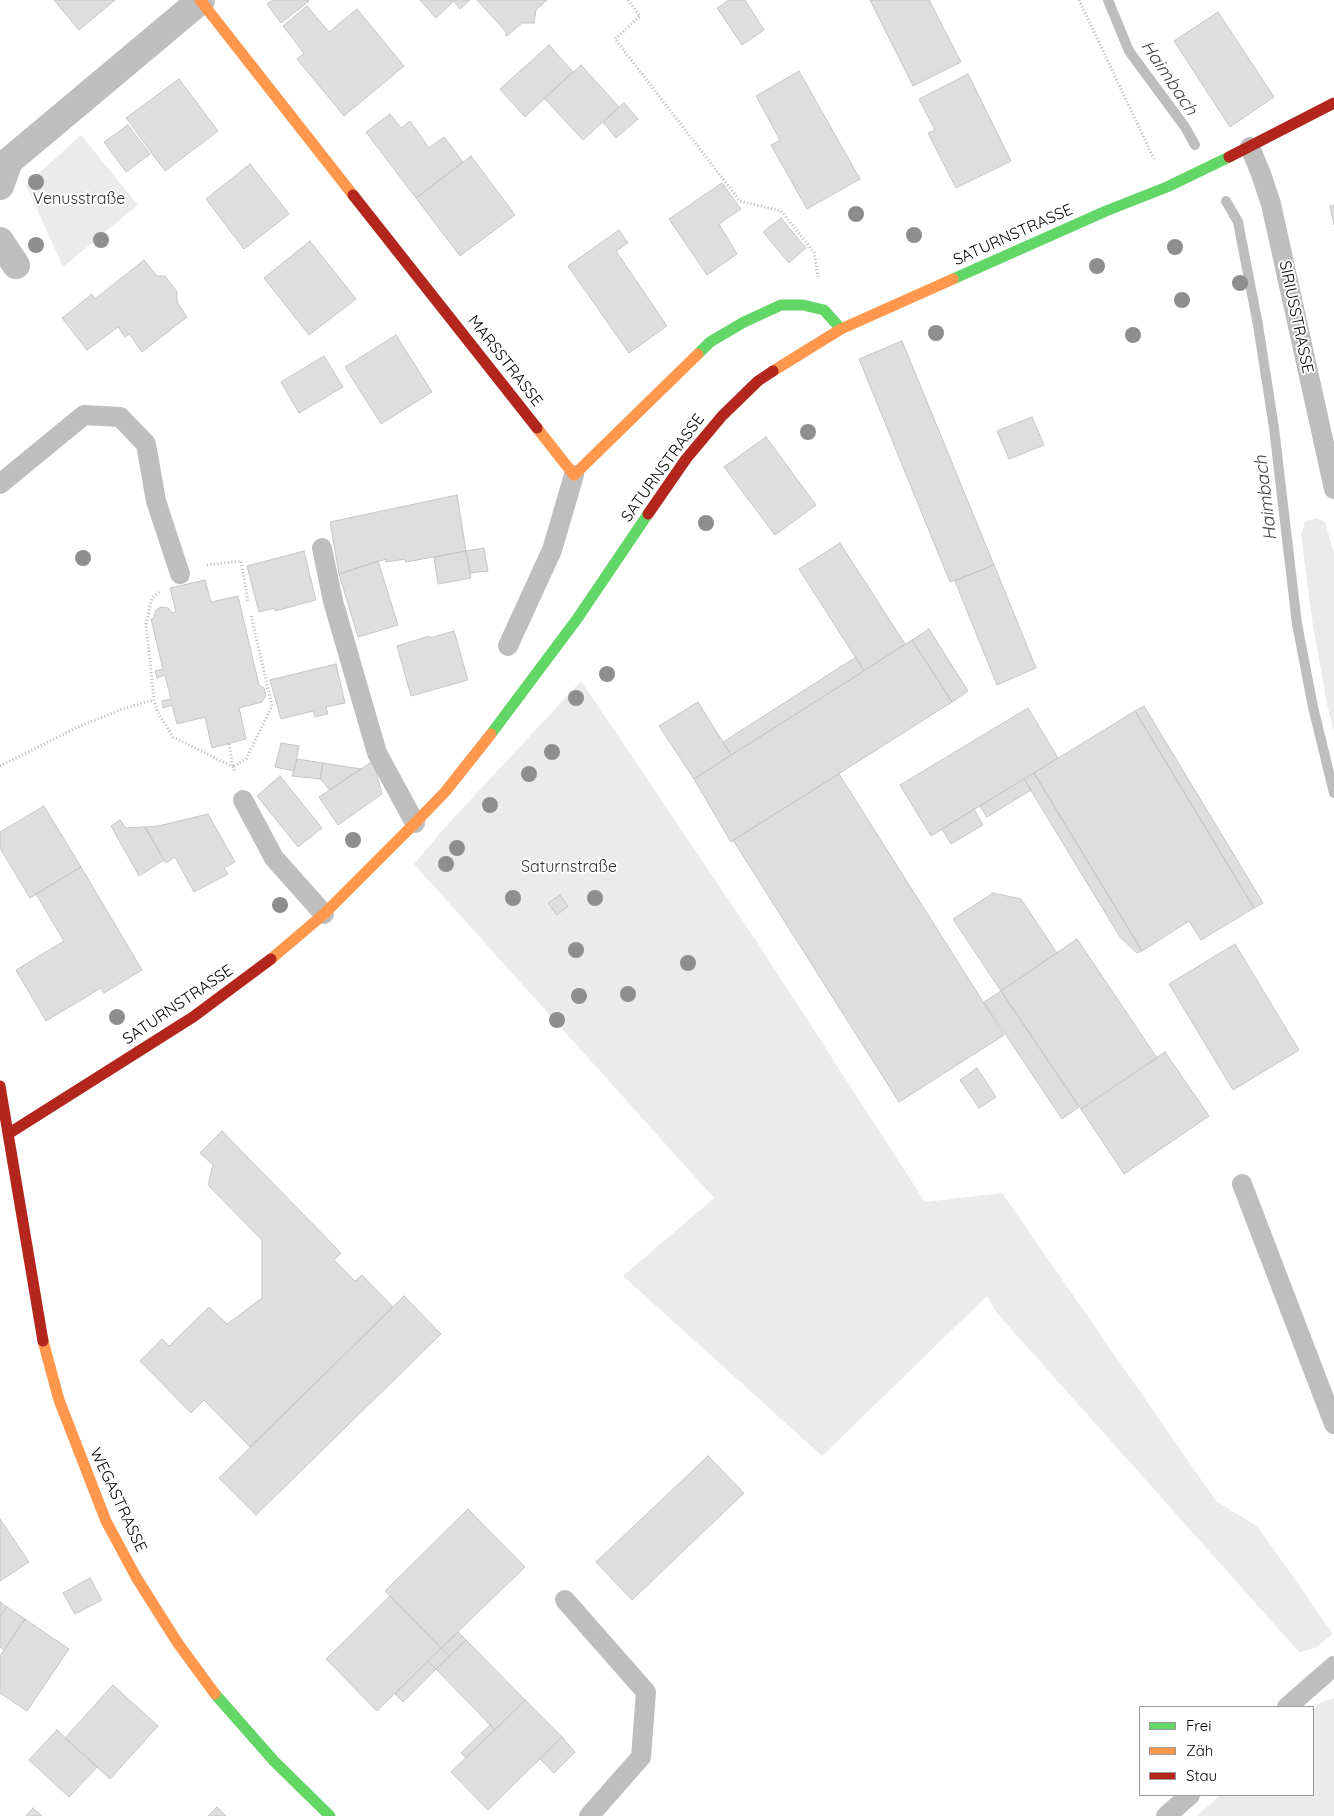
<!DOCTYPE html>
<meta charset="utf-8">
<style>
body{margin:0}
#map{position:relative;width:1334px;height:1816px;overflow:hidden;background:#fff;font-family:Quicksand,sans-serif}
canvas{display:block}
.legend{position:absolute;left:1139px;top:1706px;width:175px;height:90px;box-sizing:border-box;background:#fff;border:1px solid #999;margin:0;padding:6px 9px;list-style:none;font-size:15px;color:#000}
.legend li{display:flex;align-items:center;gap:10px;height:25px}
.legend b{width:25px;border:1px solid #999}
</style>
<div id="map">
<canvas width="1334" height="1816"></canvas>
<ul class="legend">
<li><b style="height:6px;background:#63d668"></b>Frei</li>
<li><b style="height:6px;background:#ff974d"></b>Zäh</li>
<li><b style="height:6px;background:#b3261e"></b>Stau</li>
</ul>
</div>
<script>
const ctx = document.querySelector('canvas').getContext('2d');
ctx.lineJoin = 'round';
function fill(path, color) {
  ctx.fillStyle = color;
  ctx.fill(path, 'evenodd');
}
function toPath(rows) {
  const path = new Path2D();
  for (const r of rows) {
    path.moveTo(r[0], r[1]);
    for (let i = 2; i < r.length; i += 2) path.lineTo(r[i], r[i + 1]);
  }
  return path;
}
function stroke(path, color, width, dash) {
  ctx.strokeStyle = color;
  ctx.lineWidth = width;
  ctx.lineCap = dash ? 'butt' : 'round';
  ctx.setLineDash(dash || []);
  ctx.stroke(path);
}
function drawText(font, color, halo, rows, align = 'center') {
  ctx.font = font + ' Quicksand,sans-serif';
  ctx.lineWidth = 4;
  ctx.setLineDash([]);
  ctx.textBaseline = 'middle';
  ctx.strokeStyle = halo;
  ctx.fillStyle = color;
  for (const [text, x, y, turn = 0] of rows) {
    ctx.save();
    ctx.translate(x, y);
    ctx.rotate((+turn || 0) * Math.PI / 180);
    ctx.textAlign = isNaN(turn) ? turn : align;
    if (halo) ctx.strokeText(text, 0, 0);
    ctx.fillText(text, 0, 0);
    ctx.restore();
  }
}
const green = toPath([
 [81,135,138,205,63,267,26,185],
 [1316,518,1325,522,1334,553,1334,731,1327,704,1313,626,1301,535,1305,522],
 [581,681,757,942,925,1202,1002,1193,1216,1501,1258,1527,1333,1634,1315,1648,1299,1652,996,1312,987,1296,822,1456,623,1276,714,1198,414,864,447,825],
 [1334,1698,1334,1816,1197,1816,1220,1795,1313,1795,1313,1710,1321,1702]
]);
const stream = toPath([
 [1108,0,1129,51,1185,127,1195,145],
 [1226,201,1238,222,1258,325,1274,428,1297,624,1313,707,1334,793]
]);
const building = toPath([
 [54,0,115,0,79,30,54,0],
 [273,0,308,0,309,1,281,23,267,4,273,0],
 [420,0,470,0,460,9,454,1,436,18,420,0],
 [477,0,547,0,536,10,534,23,522,23,507,36,505,35,507,33,477,0],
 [729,0,745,0,764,30,742,45,717,8,729,0],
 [870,0,929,0,961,62,913,86,870,0],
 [307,6,329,32,357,9,404,66,344,116,297,59,304,53,283,26,307,6],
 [1218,12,1274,97,1230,127,1174,41,1218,12],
 [549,45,573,72,525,117,500,89,549,45],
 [581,65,619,107,583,140,544,98,581,65],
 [799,71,860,179,807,209,771,145,780,140,756,96,799,71],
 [968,74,1011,161,956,188,928,133,935,130,919,99,968,74],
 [179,79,218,131,165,171,126,118,179,79],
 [624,103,638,119,616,138,603,122,624,103],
 [390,114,401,128,410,121,429,148,444,137,463,162,416,198,366,132,390,114],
 [128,125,150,154,126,172,104,142,128,125],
 [471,156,515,215,460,256,416,198,471,156],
 [250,164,289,214,244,249,206,199,250,164],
 [722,183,741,209,719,224,737,254,707,275,669,219,722,183],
 [1334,205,1334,225,1330,206,1334,205],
 [781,218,806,248,789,263,763,232,781,218],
 [619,230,628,243,616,251,667,326,629,353,568,266,619,230],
 [310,241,356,299,309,335,264,278,310,241],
 [144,260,157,276,165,276,177,292,177,302,187,317,142,352,129,334,125,337,118,327,87,350,62,318,92,294,95,299,144,260],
 [396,335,432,392,381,424,345,367,396,335],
 [902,341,994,565,950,582,859,359,902,341],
 [324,356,343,387,299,413,281,382,324,356],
 [1032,417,1044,445,1009,459,997,431,1032,417],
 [766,437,816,505,775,535,724,467,766,437],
 [457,495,466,551,406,562,405,559,386,562,386,559,339,574,330,522,457,495],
 [840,543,905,644,864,671,799,569,840,543],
 [484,548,488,571,470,573,466,551,484,548],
 [304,551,316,600,275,611,275,608,259,612,247,566,304,551],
 [466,551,471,578,438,584,434,557,466,551],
 [378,561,398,625,358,637,339,574,378,561],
 [994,565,1036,668,997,685,955,581,994,565],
 [205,580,211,602,238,596,259,685,264,688,266,695,262,702,239,708,246,739,212,748,205,717,177,724,172,705,163,708,162,701,171,699,165,675,157,678,155,671,163,669,151,619,153,619,156,610,161,607,168,608,172,613,176,612,170,588,205,580],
 [929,629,968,691,952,702,912,640,929,629],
 [454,631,468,680,411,696,397,646,429,636,430,638,454,631],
 [912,640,952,702,731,842,694,779,912,640],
 [856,657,864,671,731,755,723,742,856,657],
 [336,664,345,703,326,707,328,714,315,717,313,711,281,719,270,680,336,664],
 [698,702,731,755,694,779,659,726,698,702],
 [1144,706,1263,903,1254,908,1135,711,1144,706],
 [1028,708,1058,758,931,836,900,785,1028,708],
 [1135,711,1254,908,1201,940,1189,921,1142,951,1034,773,1135,711],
 [281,743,299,746,294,771,275,767,281,743],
 [297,759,323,763,320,779,292,776,297,759],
 [373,761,382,794,338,825,319,797,373,761],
 [323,763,361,769,330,790,320,779,323,763],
 [1034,773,1142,951,1137,953,1120,937,1024,779,1034,773],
 [839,774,1004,1035,899,1102,733,840,839,774],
 [280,776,322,828,298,847,257,796,280,776],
 [1024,779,1031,790,987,817,980,806,1024,779],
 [44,806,81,867,30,898,0,848,0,832,44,806],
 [974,809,983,825,951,844,942,829,974,809],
 [208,814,235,862,224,868,228,874,194,892,175,857,166,863,145,827,158,826,208,814],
 [120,820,126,828,145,827,164,860,139,876,111,826,120,820],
 [81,867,142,970,104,993,101,988,46,1021,16,970,64,941,36,894,81,867],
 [993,893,1021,899,1057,953,1001,991,953,919,993,893],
 [560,895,568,906,557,915,548,903,560,895],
 [1077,939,1157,1058,1081,1109,1001,991,1077,939],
 [1235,944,1299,1050,1233,1090,1169,984,1235,944],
 [1001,991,1079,1107,1062,1119,984,1002,1001,991],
 [1165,1052,1209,1116,1124,1174,1081,1109,1165,1052],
 [977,1068,996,1097,979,1108,960,1080,977,1068],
 [222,1131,341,1253,334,1260,355,1281,362,1275,393,1307,250,1447,204,1400,191,1413,140,1361,162,1339,169,1346,209,1307,227,1324,262,1298,262,1240,208,1185,213,1165,200,1153,222,1131],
 [404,1296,441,1334,256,1515,219,1478,404,1296],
 [708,1456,744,1493,632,1600,596,1562,708,1456],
 [468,1509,525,1567,441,1648,385,1591,468,1509],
 [0,1519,29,1562,0,1581,0,1519],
 [90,1578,102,1600,75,1614,63,1593,90,1578],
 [390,1596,441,1648,377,1711,326,1659,390,1596],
 [0,1602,7,1607,0,1617,0,1602],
 [7,1607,25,1619,4,1650,0,1647,0,1617,7,1607],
 [25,1619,69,1649,27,1711,0,1693,0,1656,25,1619],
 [458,1632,466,1640,449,1656,441,1648,458,1632],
 [466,1640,525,1700,495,1730,436,1669,466,1640],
 [441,1648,449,1656,436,1669,428,1661,441,1648],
 [428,1661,436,1669,403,1702,395,1694,428,1661],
 [113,1685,158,1726,110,1779,65,1738,113,1685],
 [525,1700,562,1737,488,1810,451,1772,525,1700],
 [490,1725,495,1730,466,1758,461,1753,490,1725],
 [57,1730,97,1767,69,1797,29,1760,57,1730],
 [562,1737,575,1752,554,1773,540,1759,562,1737],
 [217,1807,226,1816,208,1816,217,1807],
 [33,1808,42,1816,26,1816,33,1808]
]);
const path = toPath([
 [628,0,640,16,615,39,740,201,781,211,814,252,818,277],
 [1079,0,1154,159],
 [207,565,241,561,248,602],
 [159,592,152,598,146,624,154,700,157,711,173,737,233,767,235,773],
 [229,744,233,767,246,759,272,706,251,615],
 [0,766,78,727,122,709,154,700]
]);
const lane = toPath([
 [1250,147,1261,174,1271,204,1334,489],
 [0,484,84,415,120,417,146,444,156,501,180,574],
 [322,548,333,601,377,753,415,823],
 [508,646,552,550,574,475],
 [243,800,274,858,324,914],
 [1242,1184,1334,1424],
 [565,1600,646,1692,641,1757,589,1816],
 [1287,1707,1334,1666],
 [1166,1816,1190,1795]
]);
const street = toPath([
 [0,186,9,161,201,0],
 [0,241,16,265]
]);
const fast = toPath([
 [953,279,1106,211,1167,187,1229,157],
 [698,354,710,342,744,322,781,305,803,305,824,310,841,329],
 [491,734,577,619,648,514],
 [215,1694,274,1761,330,1816]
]);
const slow = toPath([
 [200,0,353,195],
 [773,371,841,329,953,279],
 [537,428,574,475,698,354],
 [271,959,324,914,415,823,445,792,491,734],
 [43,1341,59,1400,106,1521,136,1577,177,1642,215,1694]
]);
const jam = toPath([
 [1229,157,1334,103],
 [353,195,537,428],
 [648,514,686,459,722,416,758,381,773,371],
 [0,1086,43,1341],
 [8,1134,193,1017,271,959]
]);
const trees = [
 [36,182],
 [856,214],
 [914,235],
 [101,240],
 [36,245],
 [1175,247],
 [1097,266],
 [1240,283],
 [1182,300],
 [936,333],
 [1133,335],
 [808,432],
 [706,523],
 [83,558],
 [607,674],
 [576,698],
 [552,752],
 [529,774],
 [490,805],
 [353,840],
 [457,848],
 [446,864],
 [513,898],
 [595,898],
 [280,905],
 [576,950],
 [688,963],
 [628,994],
 [579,996],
 [117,1017],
 [557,1020]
];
const parkNames = [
 ["Venusstraße",79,199],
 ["Saturnstraße",569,867]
];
const streetNames = [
 ["SATURNSTRASSE",1013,235,-24],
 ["SIRIUSSTRASSE",1296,317,78],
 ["MARSSTRASSE",505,361,52],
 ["SATURNSTRASSE",663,468,-54],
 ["SATURNSTRASSE",178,1005,-34],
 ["WEGASTRASSE",118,1500,65]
];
const waterNames = [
 ["Haimbach",1169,78,56],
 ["Haimbach",1266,498,-97]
];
fill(green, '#ebebeb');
stroke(stream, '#bdbdbd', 10);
fill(building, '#dedede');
stroke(building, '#c6c6c6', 1);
stroke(path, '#b9b9b9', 3, [1, 2.5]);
stroke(lane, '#bebebe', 20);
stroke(street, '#bebebe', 28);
stroke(fast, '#63d668', 11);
stroke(slow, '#ff974d', 11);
stroke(jam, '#b3261e', 11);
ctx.fillStyle = '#8e8e8e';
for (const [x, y] of trees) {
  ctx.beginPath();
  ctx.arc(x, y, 8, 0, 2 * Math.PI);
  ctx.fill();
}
drawText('16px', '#313131', '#fff', parkNames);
drawText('16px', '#000', '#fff', streetNames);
drawText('italic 18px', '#424242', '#fff', waterNames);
</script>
